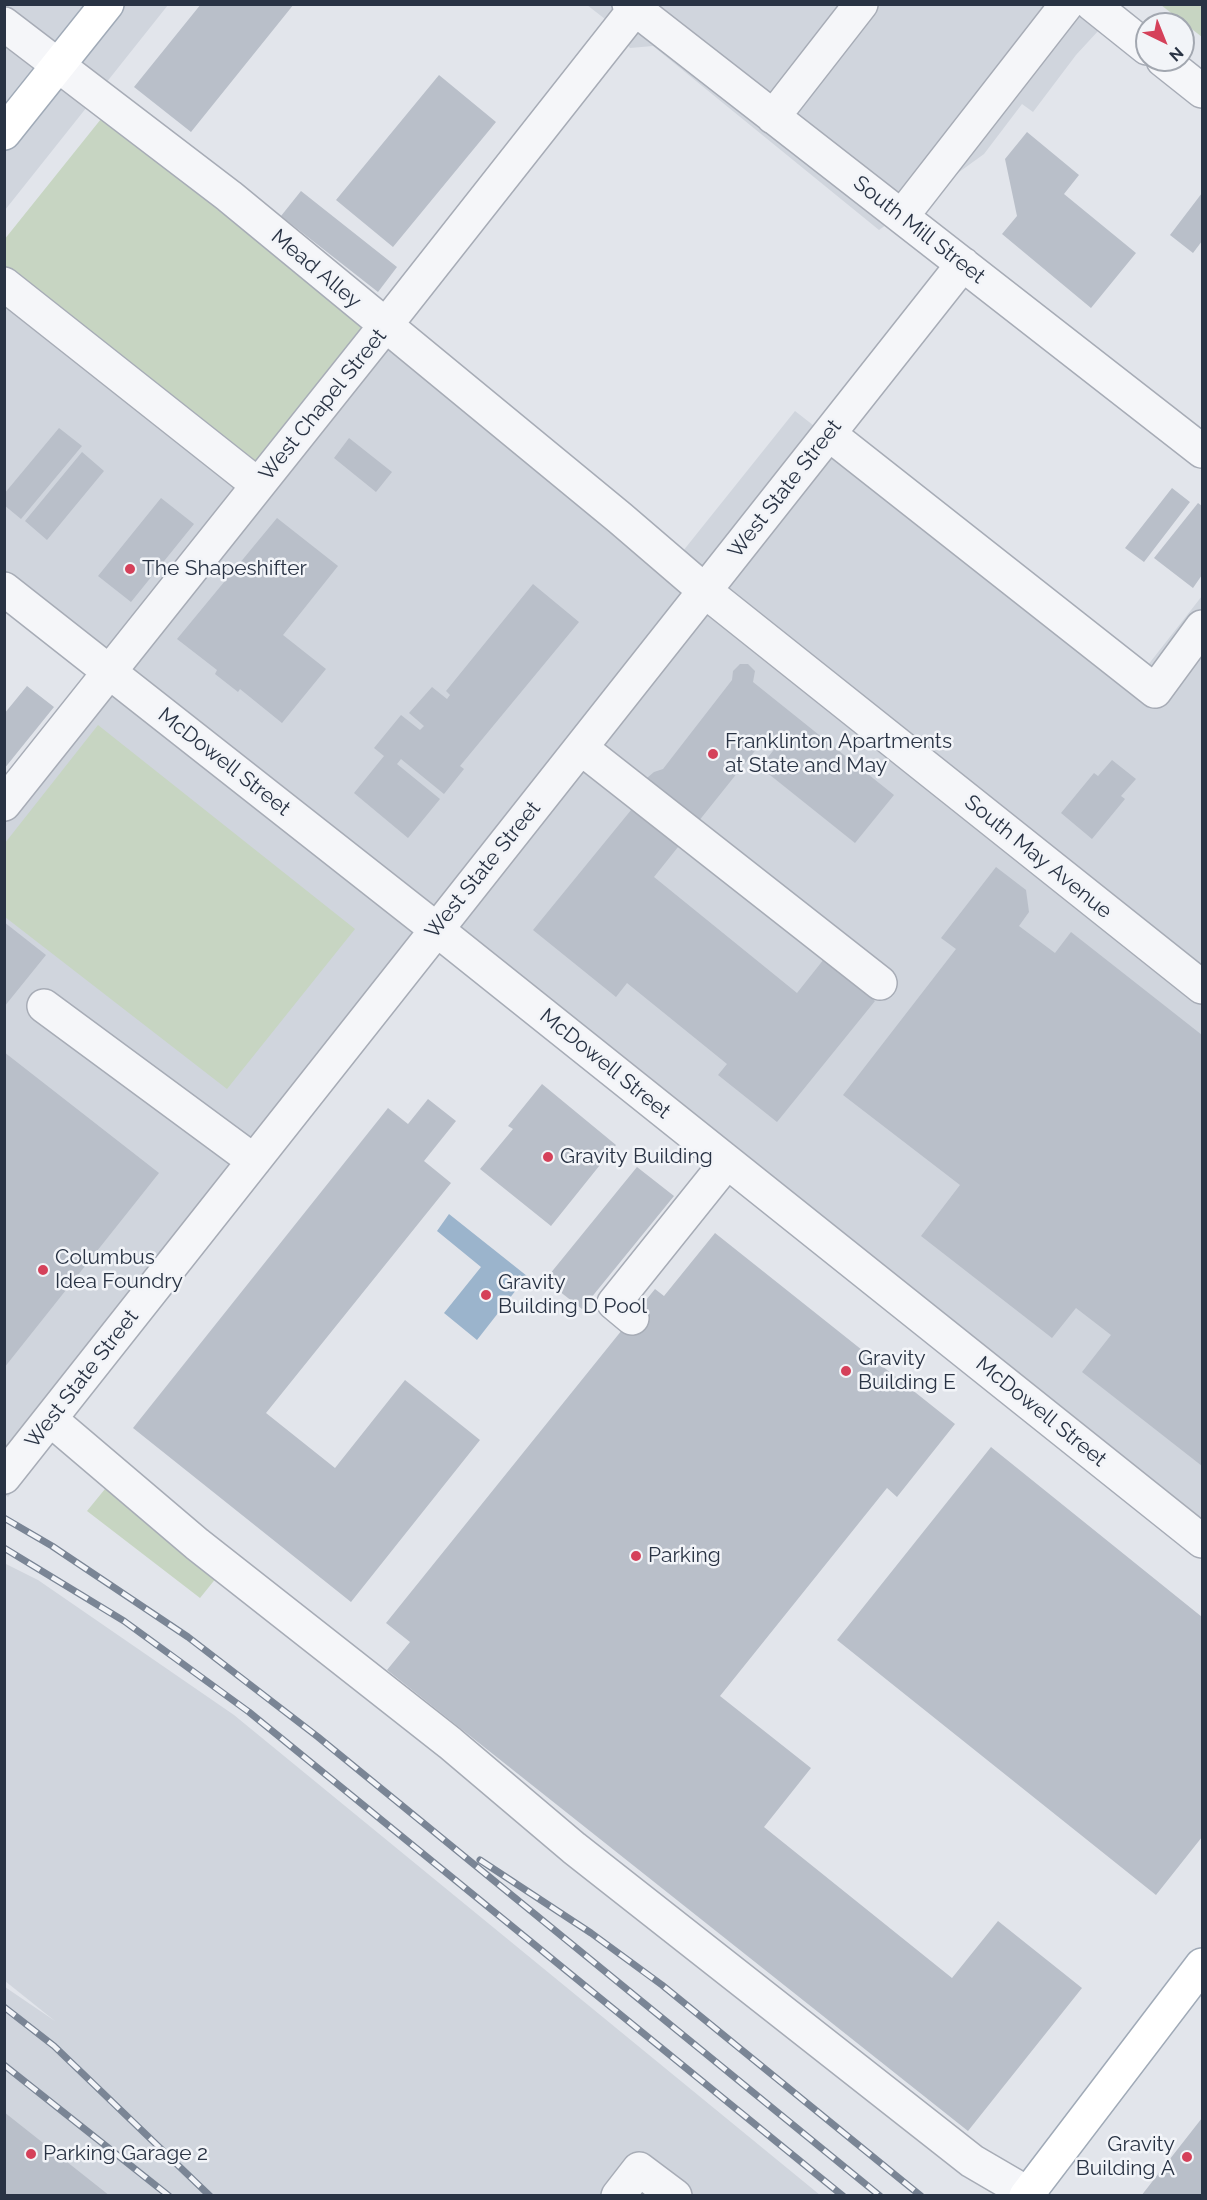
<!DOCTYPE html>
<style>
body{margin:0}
#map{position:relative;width:1207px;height:2200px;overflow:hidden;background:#e2e5eb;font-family:Raleway,sans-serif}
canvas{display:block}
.frame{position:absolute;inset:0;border:6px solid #293344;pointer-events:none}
.north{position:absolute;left:1135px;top:12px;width:60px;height:60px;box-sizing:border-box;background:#f2f4f8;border:2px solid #a2a7b0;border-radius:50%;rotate:137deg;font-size:16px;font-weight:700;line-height:24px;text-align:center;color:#293344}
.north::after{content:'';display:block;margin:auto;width:21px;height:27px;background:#d5415a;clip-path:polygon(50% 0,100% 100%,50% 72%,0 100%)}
</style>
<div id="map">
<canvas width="1207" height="2200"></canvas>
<div class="frame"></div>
<div class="north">N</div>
</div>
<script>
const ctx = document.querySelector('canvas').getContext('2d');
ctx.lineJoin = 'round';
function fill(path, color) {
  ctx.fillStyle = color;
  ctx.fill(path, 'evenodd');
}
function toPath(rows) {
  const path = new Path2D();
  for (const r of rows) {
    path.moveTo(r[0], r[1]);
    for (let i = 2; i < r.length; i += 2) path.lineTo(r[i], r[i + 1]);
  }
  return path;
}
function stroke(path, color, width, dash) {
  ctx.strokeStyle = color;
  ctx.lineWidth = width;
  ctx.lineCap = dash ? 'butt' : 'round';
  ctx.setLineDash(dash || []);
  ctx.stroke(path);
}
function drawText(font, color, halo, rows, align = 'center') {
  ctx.font = font + ' Raleway,sans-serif';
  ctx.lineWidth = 5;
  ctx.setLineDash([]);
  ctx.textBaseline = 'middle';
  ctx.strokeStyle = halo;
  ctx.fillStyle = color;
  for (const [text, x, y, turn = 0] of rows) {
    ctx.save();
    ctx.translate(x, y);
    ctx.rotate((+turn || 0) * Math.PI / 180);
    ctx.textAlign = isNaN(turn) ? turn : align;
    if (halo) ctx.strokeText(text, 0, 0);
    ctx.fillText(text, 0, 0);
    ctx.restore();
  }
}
const built = toPath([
 [5,5,168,5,5,210],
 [587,5,1122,5,1076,55,1033,112,1022,104,984,154,879,230,653,46,630,48,605,19],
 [4,279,366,325,683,551,795,411,1137,679,1202,596,1202,1542,447,942,22,1476,8,1497,5,1495,5,814,113,676,5,588],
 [4,1563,38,1580,234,1715,820,2195,5,2195,5,1987,55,2021,5,1981]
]);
const green = toPath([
 [1161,5,1202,5,1202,37],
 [105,114,366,325,251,467,5,279,4,240],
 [98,725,355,929,227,1089,5,917,5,843],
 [105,1489,217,1577,200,1598,87,1511]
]);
const water = toPath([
 [449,1214,527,1276,477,1340,444,1313,481,1267,437,1231]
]);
const building = toPath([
 [201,4,294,4,191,132,134,87],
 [439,75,496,122,393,247,336,200],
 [1027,132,1079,175,1064,194,1136,253,1091,308,1002,234,1017,216,1005,159],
 [301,191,397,267,378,292,281,216],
 [1202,193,1202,241,1193,253,1170,235],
 [59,428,82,446,21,519,4,505,4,494],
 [349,438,392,472,376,492,334,458],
 [82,452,104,471,47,540,25,521],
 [1172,488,1190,502,1144,562,1125,548],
 [161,498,194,524,131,602,98,576],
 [1198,503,1202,506,1202,575,1193,588,1154,558],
 [277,518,338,566,283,635,326,669,282,723,240,689,238,692,215,674,217,670,177,639],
 [533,584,579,622,460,766,464,769,444,794,401,759,397,764,440,799,408,838,354,793,384,756,374,748,401,715,420,730,424,726,409,713,432,687,447,699,450,695,446,691],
 [740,664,748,664,755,671,753,682,894,795,855,843,760,767,781,741,770,732,698,822,648,789,647,778,654,772,663,769,732,680,733,671],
 [27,686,54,707,4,769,4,714],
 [1112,760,1136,779,1121,796,1125,799,1092,839,1061,813,1094,773,1098,776],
 [636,804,682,842,654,877,797,993,824,959,875,1001,777,1122,718,1075,727,1064,627,983,616,997,533,930],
 [996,867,1026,890,1029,912,1019,926,1055,953,1071,932,1202,1035,1202,1466,1082,1372,1111,1335,1076,1308,1052,1338,921,1236,960,1185,843,1095,956,949,941,938],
 [4,922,46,955,4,1007],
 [4,1052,159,1173,4,1368],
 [542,1084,616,1145,551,1226,480,1169,513,1129,508,1126],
 [428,1099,456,1121,424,1161,451,1183,266,1413,335,1468,405,1380,480,1440,351,1602,133,1428,388,1108,408,1124],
 [637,1167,674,1196,582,1309,545,1280],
 [715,1233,955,1424,897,1497,887,1488,720,1696,811,1768,764,1827,952,1978,998,1921,1082,1988,968,2131,387,1670,410,1642,386,1623,655,1289,664,1296],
 [991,1447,1202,1617,1202,1837,1156,1895,837,1640],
 [4,2112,110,2196,4,2196],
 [1202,2118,1202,2196,1141,2196]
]);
const minor = toPath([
 [629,4,1202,451],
 [1092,4,1147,48],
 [4,24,229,196,620,518,705,591,1202,987],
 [1163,60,1202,91],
 [773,117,861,4],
 [902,216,1067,4],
 [4,284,258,485],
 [829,434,1155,691,1202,627],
 [4,589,436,929,1202,1541],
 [581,748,880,983],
 [4,804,385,326,634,10],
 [44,1006,254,1161],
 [632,1318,614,1303,727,1162],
 [50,1419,197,1544,450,1743,574,1848,972,2161,1032,2196],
 [4,1477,963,264],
 [618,2196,639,2169,675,2196]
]);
const major = toPath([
 [4,133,107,4],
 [1026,2196,1202,1965]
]);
const rail = toPath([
 [4,1518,52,1546,188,1637,318,1737,880,2196],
 [4,1548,124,1621,249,1712,843,2196],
 [480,1860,591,1933,662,1985,921,2196],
 [4,2007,54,2046,210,2196],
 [4,2065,169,2196]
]);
const markers = [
 [130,569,6,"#d5415a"],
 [713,754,6,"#d5415a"],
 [548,1157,6,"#d5415a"],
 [43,1270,6,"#d5415a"],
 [486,1295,6,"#d5415a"],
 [846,1371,6,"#d5415a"],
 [636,1556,6,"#d5415a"],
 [31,2154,6,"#d5415a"],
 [1187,2157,6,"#d5415a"]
];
const streetNames = [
 ["South Mill Street",919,230,38],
 ["Mead Alley",316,269,40],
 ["West Chapel Street",323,405,-51],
 ["West State Street",785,489,-52],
 ["McDowell Street",224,762,38],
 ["South May Avenue",1038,857,39],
 ["West State Street",483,870,-51],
 ["McDowell Street",605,1064,39],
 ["West State Street",82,1379,-52],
 ["McDowell Street",1041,1412,39]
];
const poiNames = [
 ["The Shapeshifter",142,569],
 ["Franklinton Apartments",725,742],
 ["at State and May",725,766],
 ["Gravity Building",560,1157],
 ["Columbus",55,1258],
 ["Idea Foundry",55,1282],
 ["Gravity",498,1283],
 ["Building D Pool",498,1307],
 ["Gravity",858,1359],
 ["Building E",858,1383],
 ["Parking",648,1556],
 ["Gravity",1175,2145,"right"],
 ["Building A",1175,2169,"right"],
 ["Parking Garage 2",43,2154]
];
fill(built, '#d0d5dd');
fill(green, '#c7d5c2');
fill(water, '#9bb4cc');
fill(building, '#b9bfc9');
stroke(minor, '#a7acb6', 36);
stroke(major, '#a0aab7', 36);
stroke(minor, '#f5f6f9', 33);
stroke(major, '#fff', 33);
stroke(rail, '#7a8595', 7);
stroke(rail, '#f2f4f8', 4.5, [14]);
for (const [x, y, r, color] of markers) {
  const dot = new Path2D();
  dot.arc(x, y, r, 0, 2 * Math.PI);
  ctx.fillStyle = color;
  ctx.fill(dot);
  stroke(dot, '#f2f4f8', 2);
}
drawText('21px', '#293344', '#f2f4f8', streetNames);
drawText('21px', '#293344', '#f2f4f8', poiNames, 'left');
</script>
